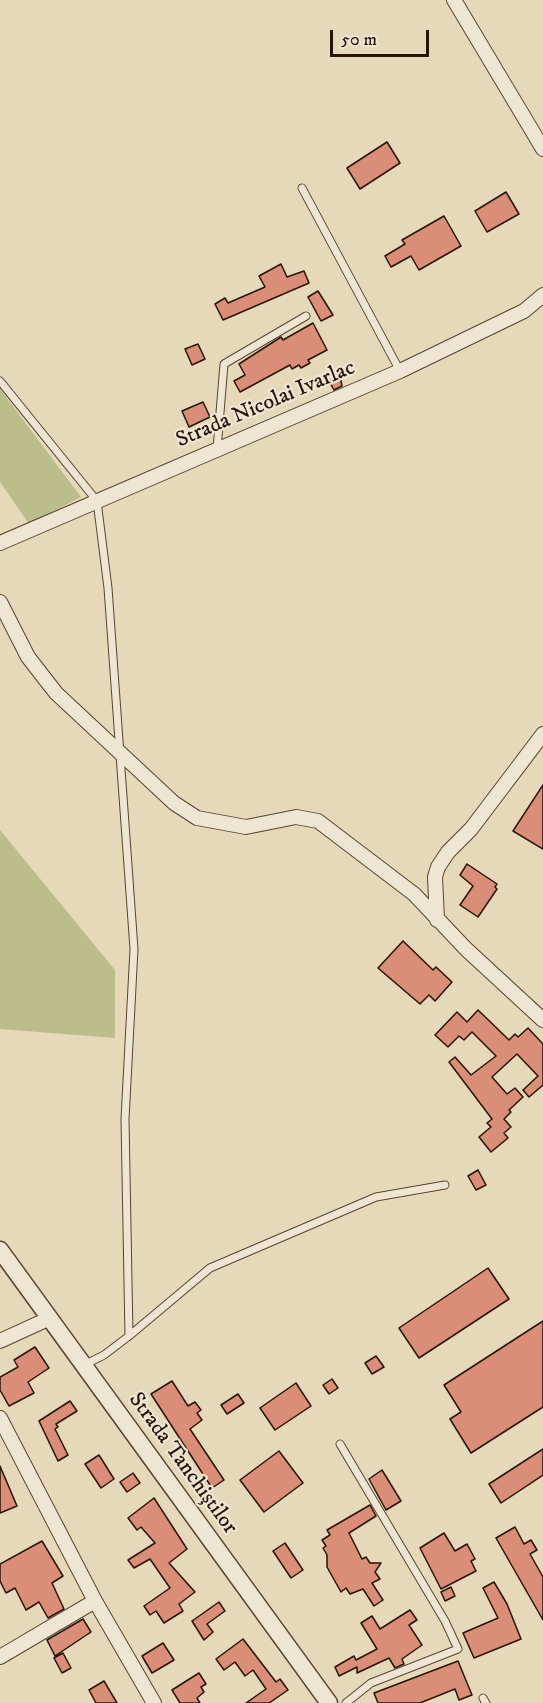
<!DOCTYPE html>
<meta charset="utf-8">
<style>
body{margin:0}
#map{position:relative;width:543px;height:1703px;overflow:hidden;background:#e5d9b9;font-family:"IM FELL DW Pica",serif}
canvas{display:block}
.scale{position:absolute;left:330px;top:30px;width:99px;height:27px;box-sizing:border-box;border:3px solid #281203;border-top:0;padding-left:8px;font-size:18px;line-height:21px;white-space:nowrap;color:#281203;-webkit-text-stroke:4px #eee6d2;paint-order:stroke}
</style>
<div id="map">
<canvas width="543" height="1703"></canvas>
<div class="scale">50 m</div>
</div>
<script>
const ctx = document.querySelector('canvas').getContext('2d');
ctx.lineJoin = 'round';
function fill(path, color) {
  ctx.fillStyle = color;
  ctx.fill(path, 'evenodd');
}
function toPath(rows) {
  const path = new Path2D();
  for (const r of rows) {
    path.moveTo(r[0], r[1]);
    for (let i = 2; i < r.length; i += 2) path.lineTo(r[i], r[i + 1]);
  }
  return path;
}
function stroke(path, color, width, dash) {
  ctx.strokeStyle = color;
  ctx.lineWidth = width;
  ctx.lineCap = dash ? 'butt' : 'round';
  ctx.setLineDash(dash || []);
  ctx.stroke(path);
}
function drawText(font, color, halo, rows, align = 'center') {
  ctx.font = font + ' "IM FELL DW Pica",serif';
  ctx.lineWidth = 4.5;
  ctx.setLineDash([]);
  ctx.textBaseline = 'middle';
  ctx.strokeStyle = halo;
  ctx.fillStyle = color;
  for (const [text, x, y, turn = 0] of rows) {
    ctx.save();
    ctx.translate(x, y);
    ctx.rotate((+turn || 0) * Math.PI / 180);
    ctx.textAlign = isNaN(turn) ? turn : align;
    if (halo) ctx.strokeText(text, 0, 0);
    ctx.fillText(text, 0, 0);
    ctx.restore();
  }
}
const green = toPath([
 [0,389,81,497,29,524,0,482],
 [0,830,115,970,115,1038,0,1029]
]);
const building = toPath([
 [387,142,400,163,360,189,347,168,387,142],
 [506,192,519,214,487,232,475,211,506,192],
 [444,216,461,246,419,270,411,256,391,267,385,256,405,244,402,240,444,216],
 [281,264,287,277,304,271,309,283,223,320,215,304,225,298,228,303,265,287,259,276,281,264],
 [318,291,333,315,321,321,308,297,318,291],
 [313,323,327,350,308,360,310,363,301,368,299,365,292,369,290,365,240,392,234,381,245,375,239,364,281,337,283,340,313,323],
 [198,344,205,359,192,365,185,349,198,344],
 [340,376,342,386,334,390,329,381,340,376],
 [203,402,210,417,189,427,182,411,203,402],
 [543,785,543,849,513,831,543,785],
 [467,864,497,884,495,887,497,889,478,917,460,905,473,886,460,875,467,864],
 [403,941,433,970,436,967,452,982,435,1001,429,995,420,1004,378,968,403,941],
 [478,1010,509,1040,515,1034,518,1037,528,1028,543,1044,543,1085,529,1097,523,1090,538,1076,517,1054,492,1077,507,1094,515,1088,523,1097,509,1110,511,1112,504,1119,511,1127,504,1133,508,1138,491,1152,479,1137,491,1127,487,1123,492,1119,449,1062,455,1057,471,1075,496,1056,472,1032,464,1040,459,1036,448,1047,435,1035,457,1012,467,1022,478,1010],
 [478,1170,486,1185,476,1190,468,1176,478,1170],
 [488,1268,509,1299,419,1358,399,1328,488,1268],
 [543,1321,543,1407,471,1453,450,1419,461,1412,444,1385,543,1321],
 [35,1347,49,1368,28,1382,34,1393,9,1406,0,1390,0,1377,18,1367,14,1360,35,1347],
 [376,1356,384,1367,372,1374,365,1363,376,1356],
 [332,1379,338,1388,329,1394,323,1385,332,1379],
 [172,1381,188,1406,195,1402,201,1410,197,1413,202,1420,190,1429,224,1480,212,1488,151,1394,172,1381],
 [296,1383,311,1406,275,1430,260,1408,296,1383],
 [238,1394,244,1403,227,1414,221,1405,238,1394],
 [70,1401,77,1411,56,1424,58,1427,55,1429,68,1455,58,1461,39,1421,70,1401],
 [543,1449,543,1475,501,1503,489,1484,543,1449],
 [279,1451,303,1483,264,1512,240,1480,279,1451],
 [99,1455,114,1479,101,1488,85,1464,99,1455],
 [0,1466,17,1506,0,1513,0,1466],
 [382,1470,401,1501,386,1510,369,1479,382,1470],
 [133,1473,140,1483,127,1492,120,1482,133,1473],
 [154,1498,187,1549,169,1563,195,1592,179,1604,183,1611,164,1623,156,1611,150,1615,144,1606,170,1588,150,1559,134,1568,128,1560,155,1543,141,1527,137,1530,128,1518,154,1498],
 [370,1505,376,1516,349,1533,362,1559,366,1557,370,1563,381,1563,375,1572,380,1579,372,1583,383,1600,374,1606,363,1589,350,1594,346,1588,341,1592,327,1567,327,1555,323,1548,326,1546,322,1540,330,1535,327,1530,370,1505],
 [515,1527,524,1544,531,1540,537,1550,530,1554,543,1577,543,1620,496,1538,515,1527],
 [444,1533,455,1551,467,1544,475,1559,471,1561,476,1571,441,1589,420,1548,444,1533],
 [42,1541,63,1576,52,1583,64,1609,48,1618,39,1602,26,1610,15,1588,6,1593,0,1581,0,1564,42,1541],
 [285,1543,303,1570,291,1578,273,1551,285,1543],
 [494,1582,507,1604,521,1639,474,1658,463,1633,498,1618,483,1588,494,1582],
 [451,1587,455,1596,445,1601,441,1592,451,1587],
 [219,1602,225,1611,207,1624,213,1632,204,1640,192,1621,219,1602],
 [410,1610,417,1620,409,1625,422,1645,402,1659,404,1664,395,1668,389,1658,357,1673,357,1667,339,1676,335,1667,354,1656,356,1660,377,1649,361,1623,372,1616,380,1629,410,1610],
 [83,1619,91,1632,55,1656,47,1640,83,1619],
 [243,1639,276,1682,280,1679,288,1690,269,1703,246,1703,266,1689,253,1670,245,1676,235,1662,224,1670,216,1659,243,1639],
 [163,1643,174,1660,152,1673,142,1656,163,1643],
 [63,1653,71,1668,62,1673,54,1658,63,1653],
 [458,1661,472,1695,459,1700,455,1689,420,1703,378,1703,374,1693,458,1661],
 [199,1673,206,1684,201,1687,204,1692,197,1698,200,1703,180,1703,172,1690,199,1673],
 [104,1681,117,1703,96,1703,89,1690,104,1681]
]);
const service = toPath([
 [302,188,400,371],
 [0,381,97,501,108,588,134,949,125,1119,129,1336],
 [217,449,224,364,306,316],
 [84,1365,104,1355,129,1336,210,1268,376,1197,445,1185],
 [340,1444,445,1621,458,1649,371,1683,346,1703],
 [483,1698,486,1703]
]);
const minor = toPath([
 [454,0,543,149],
 [0,543,400,371,524,311,543,295],
 [0,602,28,657,56,693,174,803,197,818,246,827,296,817,318,821,414,894,466,949,543,1020],
 [437,920,435,877,438,867,448,852,471,829,543,734],
 [0,1341,48,1319],
 [0,1418,95,1601,154,1703],
 [0,1657,95,1601]
]);
const tertiary = toPath([
 [0,1250,329,1703]
]);
const streetNames = [
 ["Strada Nicolai Ivarlac",266,405,-23],
 ["Strada Tanchiștilor",182,1464,54]
];
fill(green, '#bbbd8b');
fill(building, '#db8e77');
stroke(building, '#281203', 1.5);
stroke(service, '#574430', 9);
stroke(minor, '#574430', 16);
stroke(tertiary, '#574430', 19);
stroke(service, '#eee6d2', 7);
stroke(minor, '#eee6d2', 14);
stroke(tertiary, '#eee6d2', 16);
drawText('22px', '#281203', '#eee6d2', streetNames);
</script>
